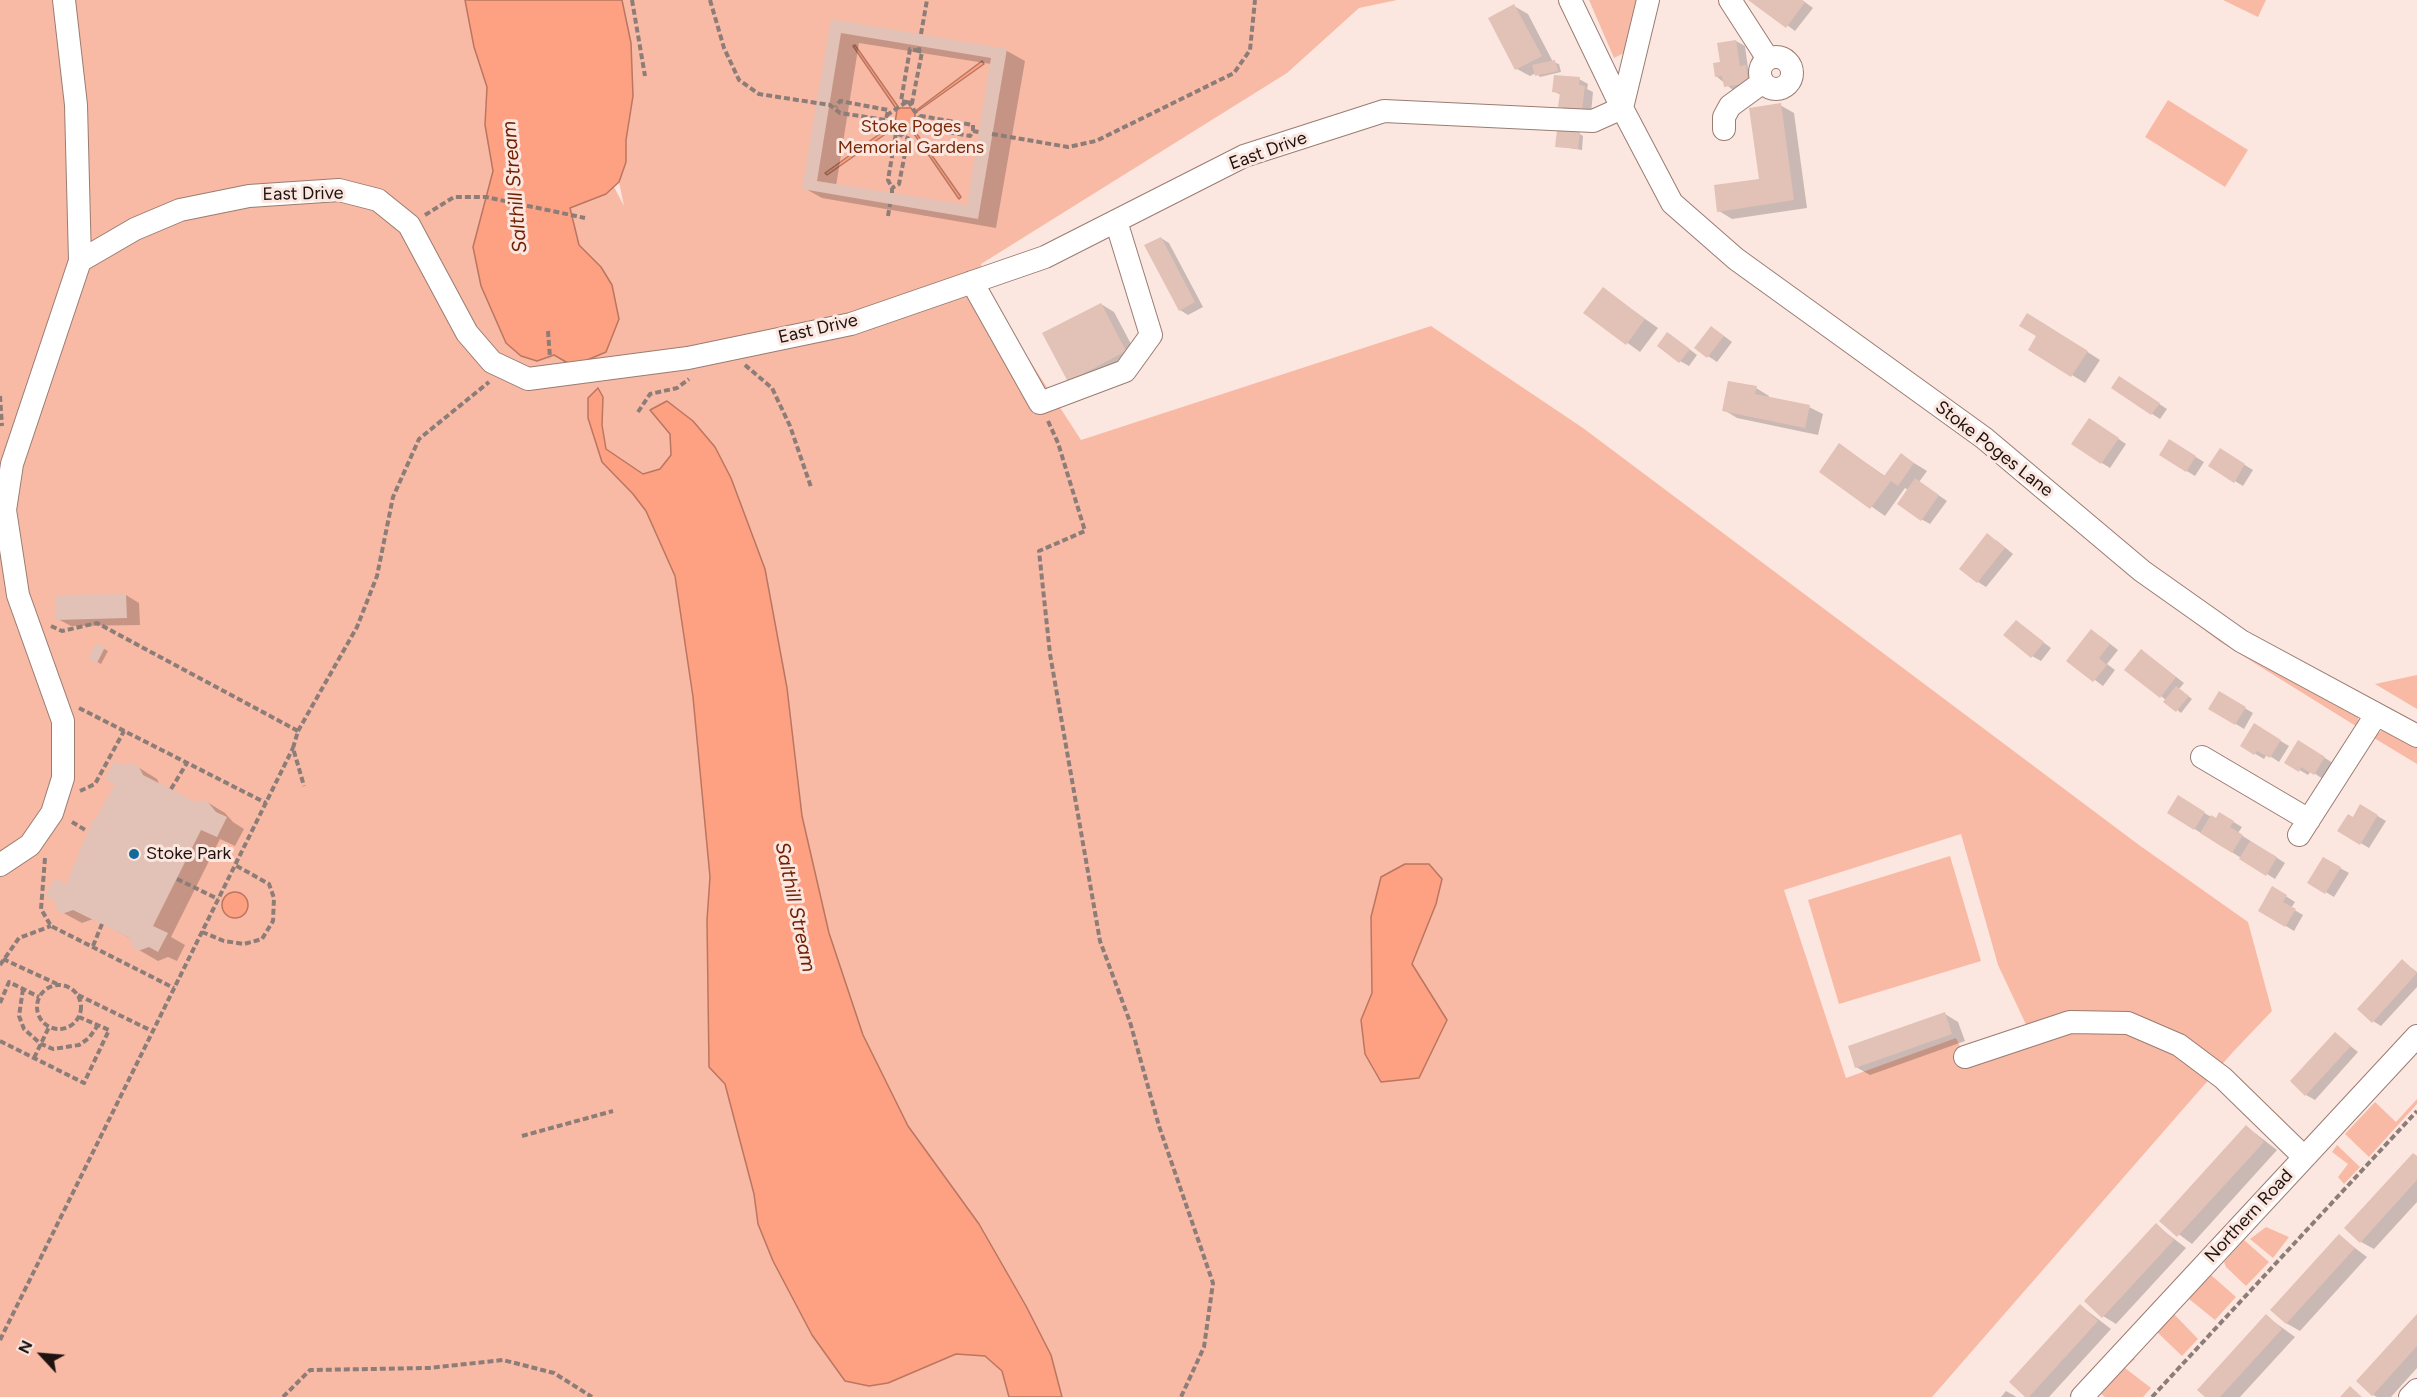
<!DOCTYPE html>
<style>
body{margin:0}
#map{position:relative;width:2417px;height:1397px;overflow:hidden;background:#fce7e0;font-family:Figtree,sans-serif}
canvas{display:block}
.north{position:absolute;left:12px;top:1325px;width:60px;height:60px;-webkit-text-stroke:4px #fce7e0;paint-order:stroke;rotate:296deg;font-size:16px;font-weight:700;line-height:24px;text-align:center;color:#1e130f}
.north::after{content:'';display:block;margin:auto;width:21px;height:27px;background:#1e130f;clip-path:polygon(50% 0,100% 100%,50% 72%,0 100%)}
</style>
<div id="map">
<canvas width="2417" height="1397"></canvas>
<div class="north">N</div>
</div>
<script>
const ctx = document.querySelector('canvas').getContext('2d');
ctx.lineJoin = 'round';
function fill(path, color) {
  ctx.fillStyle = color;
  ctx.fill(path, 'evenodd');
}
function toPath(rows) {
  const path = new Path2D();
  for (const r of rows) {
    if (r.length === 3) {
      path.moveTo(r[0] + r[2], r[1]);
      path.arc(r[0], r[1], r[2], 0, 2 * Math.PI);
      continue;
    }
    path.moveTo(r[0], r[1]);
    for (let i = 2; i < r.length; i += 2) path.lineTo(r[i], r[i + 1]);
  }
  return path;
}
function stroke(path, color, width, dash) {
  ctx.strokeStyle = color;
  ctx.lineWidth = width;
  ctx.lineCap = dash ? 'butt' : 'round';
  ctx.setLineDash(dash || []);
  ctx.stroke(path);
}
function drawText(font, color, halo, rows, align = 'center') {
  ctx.font = font + ' Figtree,sans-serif';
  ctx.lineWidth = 6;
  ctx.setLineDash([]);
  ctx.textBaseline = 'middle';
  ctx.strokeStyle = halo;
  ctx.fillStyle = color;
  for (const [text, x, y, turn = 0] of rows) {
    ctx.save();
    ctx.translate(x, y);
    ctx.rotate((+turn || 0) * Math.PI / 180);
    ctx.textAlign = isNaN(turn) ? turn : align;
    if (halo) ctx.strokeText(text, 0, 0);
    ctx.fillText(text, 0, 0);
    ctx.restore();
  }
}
const green = toPath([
 [0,0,517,0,624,206,619,182,626,162,622,0,1397,0,1359,8,1287,73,981,264,988,296,1081,440,1431,326,1583,428,2139,845,2248,922,2272,1011,2232,1053,1932,1397,0,1397],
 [1961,834,1998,965,2030,1033,1965,1057,1956,1038,1846,1078,1784,890],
 [1589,0,1642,0,1630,50,1614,58],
 [2223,0,2266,0,2258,17],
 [2168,100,2248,150,2225,187,2145,137],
 [2201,617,2358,716,2359,728,2219,641,2194,622],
 [2417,675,2417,709,2375,684],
 [2386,726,2417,738,2417,764,2374,738],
 [1950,856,1981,961,1839,1004,1808,900],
 [2417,1099,2417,1104,2369,1157,2345,1134,2375,1102,2396,1122],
 [2337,1145,2360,1167,2344,1184,2338,1177,2348,1164,2332,1152],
 [2266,1227,2289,1237,2273,1258,2250,1239],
 [2244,1240,2269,1262,2246,1286,2226,1267,2224,1262],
 [2211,1275,2236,1297,2215,1320,2189,1299],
 [2173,1313,2198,1339,2182,1356,2157,1332],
 [2132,1356,2135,1359,2125,1368,2151,1388,2143,1397,2105,1397,2101,1394]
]);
const water = toPath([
 [465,0,622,0,631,43,633,96,626,140,626,162,619,182,606,194,570,208,579,245,601,267,612,285,619,319,606,352,573,366,554,355,537,361,521,356,506,343,481,286,473,247,493,171,485,125,487,87,474,47,465,0],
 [855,45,899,108,911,108,914,112,982,61,984,64,915,113,915,125,912,127,961,197,959,199,910,128,908,130,897,126,827,175,825,173,895,123,897,110,853,46,855,45],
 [598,388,603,397,602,425,606,449,643,474,660,469,671,455,670,434,650,410,667,401,693,421,715,447,731,478,765,569,787,688,802,816,829,933,863,1035,908,1126,979,1224,1026,1306,1051,1355,1062,1397,1009,1397,1002,1371,985,1356,956,1354,888,1383,869,1386,845,1381,812,1335,773,1261,758,1224,754,1194,725,1084,709,1067,707,920,710,877,693,697,675,576,646,511,633,494,602,462,588,418,588,398,598,388],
 [1405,864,1429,864,1442,879,1436,904,1412,964,1447,1020,1419,1078,1381,1082,1365,1054,1361,1020,1372,993,1371,917,1381,877,1405,864],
 [235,905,13]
]);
const shadow = toPath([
 [1753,0,1802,0,1813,8,1795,31],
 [1514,6,1528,14,1553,62,1559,64,1561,72,1540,77,1536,73,1530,76,1517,69],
 [833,21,1007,51,1025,61,996,228,822,198,804,188],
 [859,43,991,64,968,207,836,186],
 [1736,41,1745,46,1748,68,1754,72,1756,87,1734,91,1716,76],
 [1579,79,1588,84,1587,89,1593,92,1591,113,1569,111,1560,106,1561,95,1553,91],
 [1780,105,1794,113,1807,208,1732,219,1719,211,1761,180],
 [1580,134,1583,136,1582,150,1557,146],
 [1161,238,1169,243,1203,307,1188,315,1180,310],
 [1603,289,1658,328,1640,352,1585,312],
 [1101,304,1114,312,1139,359,1069,381],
 [2041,322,2100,360,2085,383,2030,349,2038,336],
 [1668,333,1697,355,1689,366,1680,361],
 [1720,333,1732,342,1717,362,1696,348],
 [2128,383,2167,409,2160,419,2113,388],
 [1756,388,1769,396,1769,398,1809,407,1823,414,1818,435,1737,418,1724,410],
 [2098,425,2126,444,2110,468,2102,463],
 [2169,441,2204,462,2195,476,2161,455],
 [1840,445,1885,476,1901,455,1927,471,1919,482,1947,501,1930,524,1921,519,1908,490,1905,488,1885,516,1821,471],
 [2220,450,2253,470,2243,486,2210,466],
 [1996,540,2013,554,1986,587,1978,582],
 [126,595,139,603,140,625,71,626,58,619],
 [2016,622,2051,648,2041,661,2032,656],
 [2100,636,2118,650,2107,664,2115,670,2103,686,2068,660],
 [97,645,108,651,101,664,90,658],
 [2149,656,2184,683,2179,689,2192,699,2181,713,2161,696],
 [2219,693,2253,713,2244,729,2210,708],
 [2254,725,2289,746,2279,762,2267,754,2264,759,2242,746],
 [2299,742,2333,763,2323,779,2311,771,2308,775,2286,762],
 [133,764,157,779,160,786,196,804,207,802,225,813,233,822,244,829,235,846,220,839,171,937,185,945,177,961,168,957,158,961,139,950,132,939,93,919,82,923,58,910,96,822,117,784,121,766],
 [2178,797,2216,820,2220,814,2242,827,2238,833,2285,863,2275,879,2169,813],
 [2361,806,2386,821,2369,848,2339,830,2353,818],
 [2324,859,2349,873,2334,897,2309,882],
 [2273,888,2295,902,2291,908,2303,915,2294,931,2260,910],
 [2402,961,2417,972,2417,987,2381,1026,2373,1021],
 [1945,1014,1958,1022,1965,1041,1870,1075,1856,1067],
 [2335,1034,2358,1052,2315,1100,2306,1095],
 [2247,1127,2277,1150,2192,1244,2161,1221],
 [2417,1156,2417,1202,2374,1249,2361,1242],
 [2156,1225,2186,1248,2116,1324,2103,1316],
 [2339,1236,2367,1257,2300,1331,2286,1323],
 [2081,1306,2111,1329,2049,1397,2027,1397],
 [2266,1316,2295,1337,2240,1397,2207,1397],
 [2417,1316,2417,1368,2391,1397,2377,1397,2373,1395],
 [2006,1391,2015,1396,2016,1397,2001,1397]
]);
const building = toPath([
 [1748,0,1802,0,1805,2,1786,28],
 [1514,4,1542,56,1515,70,1488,18],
 [831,19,1007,49,978,219,802,189],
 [841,33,991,58,967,205,817,181],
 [1736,40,1740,66,1746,65,1748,83,1724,87,1722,76,1715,77,1713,63,1720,62,1717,43],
 [1555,60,1558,71,1535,76,1532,65],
 [1554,75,1580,77,1579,85,1585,86,1582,109,1558,107,1560,93,1552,92],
 [1781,103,1794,200,1717,212,1714,185,1759,179,1749,108],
 [1557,130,1580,132,1578,149,1555,147],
 [1161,237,1195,302,1179,311,1144,245],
 [1603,287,1645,319,1626,345,1583,313],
 [1101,303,1126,351,1068,382,1042,333],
 [2027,313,2088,351,2071,377,2028,350,2036,336,2019,326],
 [1711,326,1724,336,1707,358,1694,348],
 [1667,332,1690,349,1679,363,1657,346],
 [2119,376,2160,403,2151,415,2111,388],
 [1728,381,1757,386,1755,394,1810,405,1805,428,1722,411],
 [2089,418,2119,438,2101,464,2071,444],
 [2169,439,2196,456,2186,472,2159,455],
 [1839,443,1884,476,1901,453,1914,463,1898,486,1891,481,1870,509,1819,472],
 [2220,448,2245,464,2234,483,2208,466],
 [1915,478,1939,495,1921,521,1897,504],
 [1987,533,2005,548,1977,583,1959,569],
 [126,594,127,618,56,620,56,595],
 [2016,620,2044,642,2031,658,2003,635],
 [2091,629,2110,644,2099,658,2107,665,2093,682,2066,661],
 [96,643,105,647,97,663,88,659],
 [2141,649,2176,677,2160,698,2124,670],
 [2176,686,2189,696,2176,712,2163,702],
 [2219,691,2246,707,2235,725,2208,709],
 [2254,723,2281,740,2270,758,2257,751,2254,755,2240,746],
 [2298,740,2325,757,2314,775,2301,767,2299,772,2284,763],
 [114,761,122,765,133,763,139,767,143,775,196,802,207,801,216,812,227,817,217,837,201,830,153,926,168,933,158,952,149,947,138,951,131,945,130,938,73,910,62,914,57,911,54,900,45,896,55,878,66,884,93,819,95,820,115,784,105,779],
 [2178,795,2205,812,2194,830,2167,813],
 [2360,804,2378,815,2360,845,2337,831,2348,814,2353,817],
 [2219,812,2234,821,2230,827,2243,835,2232,853,2200,833,2211,815,2216,818],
 [2250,841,2277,857,2266,876,2239,859],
 [2323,857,2341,867,2325,894,2307,883],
 [2272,886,2287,895,2283,902,2296,909,2285,927,2258,911],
 [2402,959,2417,973,2372,1023,2357,1009],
 [1945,1012,1952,1034,1855,1068,1848,1046],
 [2335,1032,2351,1046,2305,1096,2290,1081],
 [2246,1125,2264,1142,2177,1237,2159,1221],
 [2413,1153,2417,1156,2417,1180,2360,1243,2344,1228],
 [2156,1223,2174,1240,2102,1318,2084,1301],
 [2339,1234,2355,1248,2286,1324,2270,1310],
 [2080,1304,2098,1321,2029,1397,2025,1397,2009,1382],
 [2266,1314,2282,1329,2220,1397,2205,1397,2197,1390],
 [2417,1314,2417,1346,2372,1396,2356,1381],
 [2350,1386,2362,1397,2340,1397]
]);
const path = toPath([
 [632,0,645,76],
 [710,0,724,48,739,80,759,94,830,105,840,113,886,120,888,110,840,101,836,107],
 [921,34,927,0],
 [919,51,910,49,901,101,912,103,922,52,919,51,919,46],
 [908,101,921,121,901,135,887,115,908,101],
 [973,131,973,125,921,116,920,127,970,136,973,131,979,132],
 [992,134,1068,147,1096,141,1234,73,1250,50,1255,0],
 [892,193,892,188,888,180,896,133,908,138,899,184,892,188],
 [425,215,454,197,486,197,585,218],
 [888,216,890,204],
 [548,331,550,358],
 [745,365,772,388,790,426,811,487],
 [0,396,2,426],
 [638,412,650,394,677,388,689,379],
 [1048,421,1058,443,1085,531,1039,551,1050,654,1100,941,1130,1022,1159,1126,1213,1283,1204,1347,1181,1397],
 [51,626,62,631,97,623,298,731,293,748,304,786],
 [79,708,266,803],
 [298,731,357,627,377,576,393,497,419,439,489,382],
 [171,789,187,763],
 [80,791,95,784,124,731],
 [72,822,87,831],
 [45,858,41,909,51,926,174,988],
 [177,879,218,899],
 [202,932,224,941,244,944,262,939,273,921,274,898,269,884,235,865],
 [93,946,102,924],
 [3,959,57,984],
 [0,965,19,938,51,926],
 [59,1007,22],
 [23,989,19,1016,24,1029,41,1044,53,1049,79,1045,89,1038,98,1025],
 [78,995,152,1031],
 [0,1003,9,982,39,997],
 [0,1041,84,1083,109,1030,79,1017],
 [34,1058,49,1027],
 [522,1136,613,1111],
 [0,1340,293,748],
 [283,1397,310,1370,429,1368,503,1360,554,1373,592,1397],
 [2152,1397,2417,1111]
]);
const minor = toPath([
 [1570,0,1622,108,1672,203,1736,259,1984,438,2142,571,2241,641,2417,736],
 [1730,0,1768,59],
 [1776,73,16],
 [1622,108,1648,0],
 [1724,129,1724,117,1730,106,1763,82],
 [80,261,135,229,180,210,249,196,339,190,378,200,409,225,467,333,492,362,528,379,688,358,851,324,1045,257,1244,156,1384,111,1593,121,1622,108],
 [972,282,1040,403,1125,371,1151,335,1116,221],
 [2202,757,2309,820],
 [2299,835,2376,715],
 [0,865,30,845,52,813,63,778,63,721,18,595,5,510,12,464,80,261,76,105,64,0],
 [1965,1057,2070,1022,2128,1023,2179,1045,2223,1078,2304,1157],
 [2082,1397,2417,1036],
 [2410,1397,2417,1390]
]);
const markers = [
 [134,854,6,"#136a9a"]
];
const parkNames = [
 ["Stoke Poges",911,127],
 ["Memorial Gardens",911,148]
];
const streetNames = [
 ["East Drive",1268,151,-20],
 ["East Drive",303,194,-1],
 ["East Drive",818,329,-13],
 ["Stoke Poges Lane",1994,449,38],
 ["Northern Road",2249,1216,-47]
];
const poiNames = [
 ["Stoke Park",146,854]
];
const waterNames = [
 ["Salthill Stream",515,187,-95],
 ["Salthill Stream",795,907,78]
];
fill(green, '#f8baa5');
fill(water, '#fda182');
stroke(water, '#ba7660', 1.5);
fill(shadow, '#0003');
fill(building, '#e2c1b6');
stroke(minor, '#9a7c71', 24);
stroke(path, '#8d7d78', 4, [6, 3]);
stroke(minor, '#fff', 22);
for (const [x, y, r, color] of markers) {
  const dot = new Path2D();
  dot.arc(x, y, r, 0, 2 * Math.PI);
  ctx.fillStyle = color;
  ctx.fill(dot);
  stroke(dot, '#fce7e0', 2);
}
drawText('18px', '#782806', '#fce7e0', parkNames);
drawText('18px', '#1e130f', '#fce7e0', streetNames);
drawText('18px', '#1e130f', '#fce7e0', poiNames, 'left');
drawText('italic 20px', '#6e1f00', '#fce7e0', waterNames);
</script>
